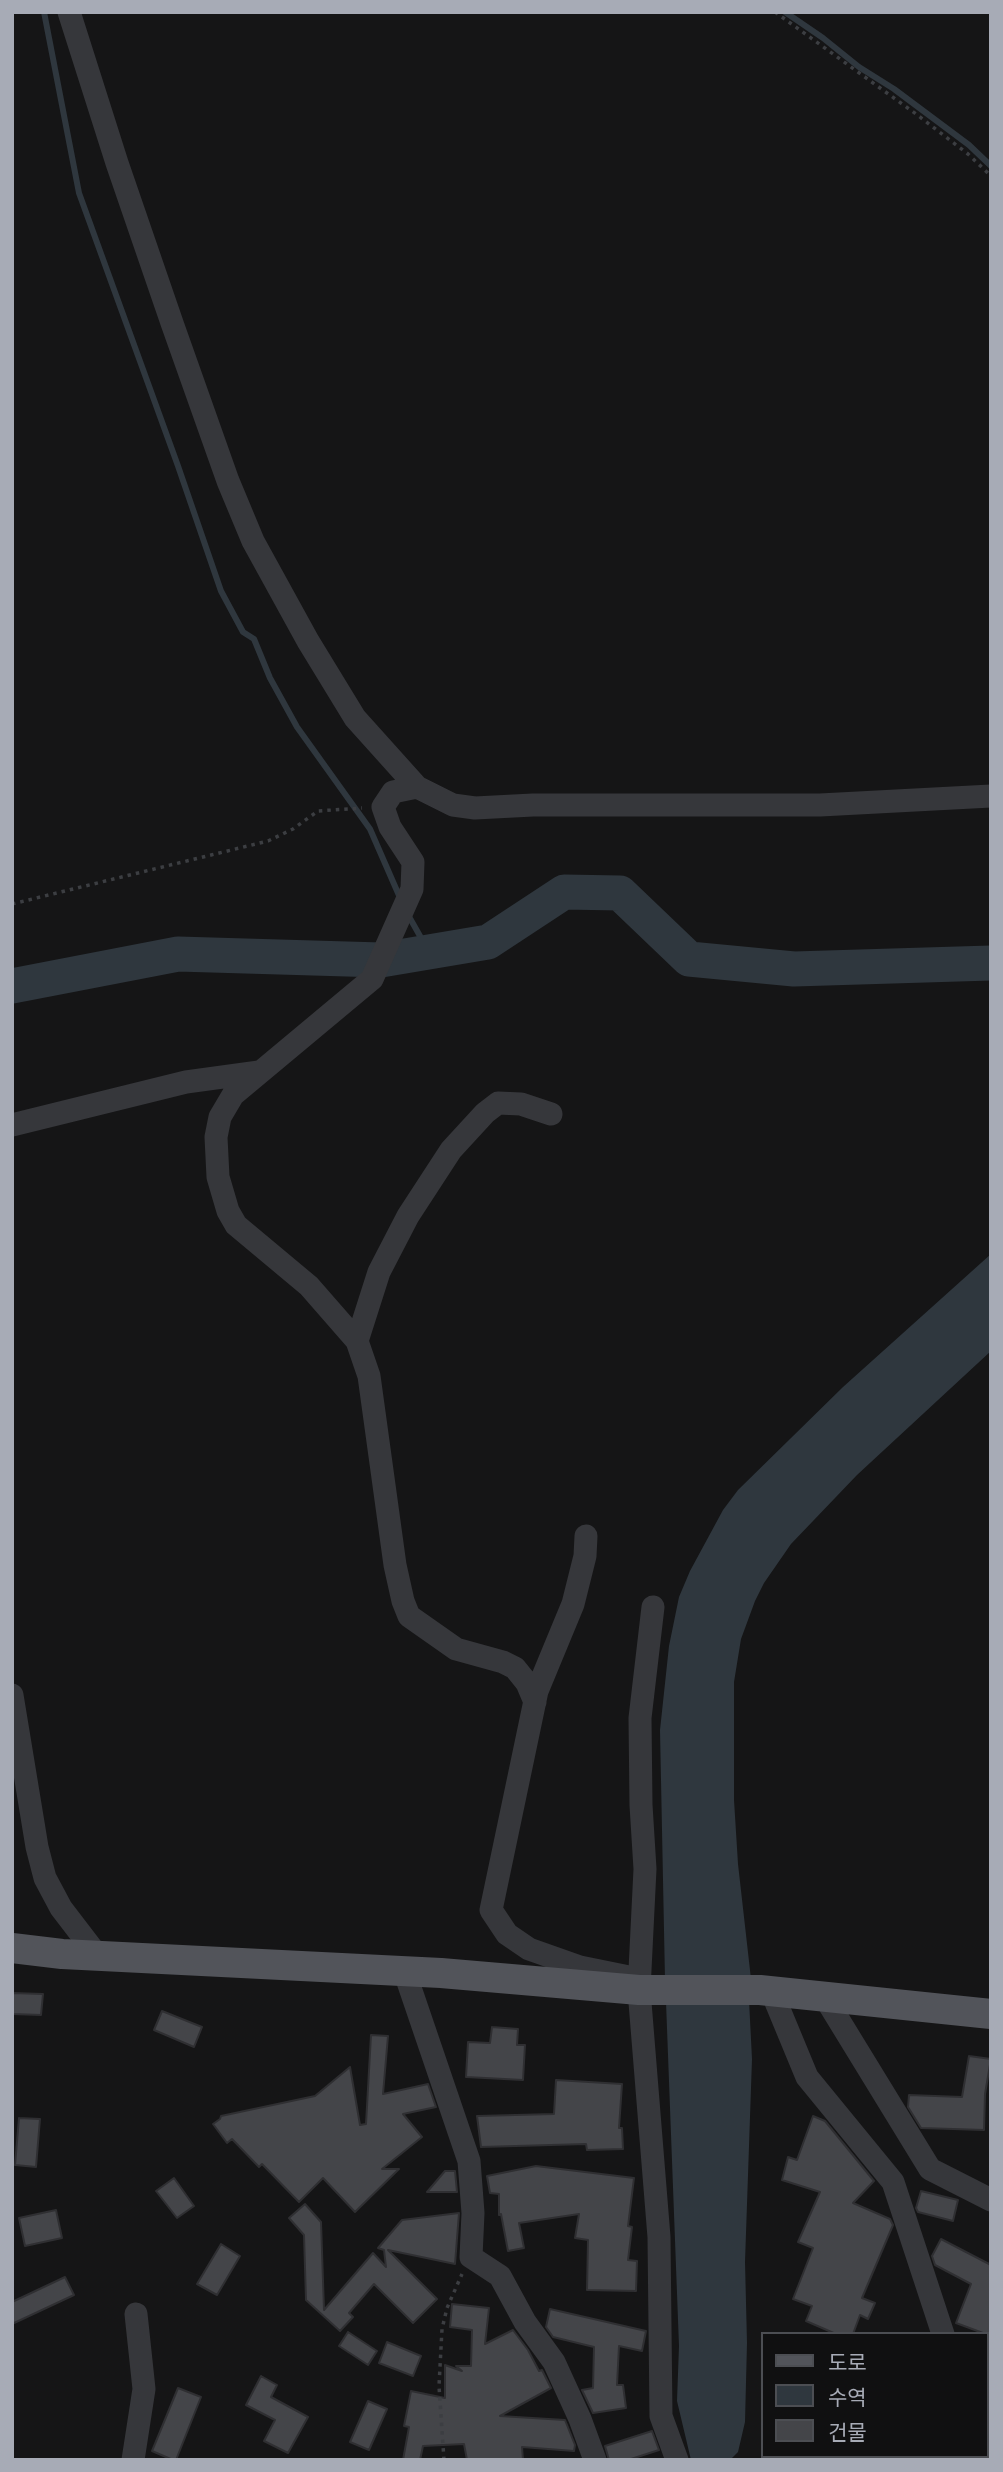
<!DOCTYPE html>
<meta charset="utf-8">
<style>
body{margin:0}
#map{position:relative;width:1003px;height:2472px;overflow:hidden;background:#151516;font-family:Commissioner,"Noto Sans KR",sans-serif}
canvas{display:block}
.frame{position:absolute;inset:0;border:14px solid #a7abb6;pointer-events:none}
.legend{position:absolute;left:761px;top:2332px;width:228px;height:126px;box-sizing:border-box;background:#101011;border:2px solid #4c4e53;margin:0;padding:9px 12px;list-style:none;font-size:21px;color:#a7abb6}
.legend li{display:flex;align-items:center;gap:14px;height:35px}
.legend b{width:35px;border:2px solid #4c4e53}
</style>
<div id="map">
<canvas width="1003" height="2472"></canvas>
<div class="frame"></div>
<ul class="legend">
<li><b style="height:9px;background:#52545a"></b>도로</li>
<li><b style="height:19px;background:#2f373e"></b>수역</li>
<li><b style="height:19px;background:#444549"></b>건물</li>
</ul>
</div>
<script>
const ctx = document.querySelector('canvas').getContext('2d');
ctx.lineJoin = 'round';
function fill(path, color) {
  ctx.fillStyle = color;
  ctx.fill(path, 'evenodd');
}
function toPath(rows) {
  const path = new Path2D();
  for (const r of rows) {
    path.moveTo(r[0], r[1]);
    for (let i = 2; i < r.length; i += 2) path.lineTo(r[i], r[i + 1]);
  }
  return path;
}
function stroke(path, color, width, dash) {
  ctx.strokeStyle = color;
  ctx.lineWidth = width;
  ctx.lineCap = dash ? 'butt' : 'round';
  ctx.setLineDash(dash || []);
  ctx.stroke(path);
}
const water = toPath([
 [991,1254,991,1351,857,1475,791,1544,764,1583,755,1601,741,1639,734,1682,734,1800,738,1864,751,1979,665,1980,660,1730,669,1646,679,1597,690,1571,723,1510,738,1490,843,1387],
 [749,2000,752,2059,745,2262,747,2343,745,2422,738,2452,730,2460,691,2460,677,2401,679,2346,666,2002]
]);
const stream = toPath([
 [44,12,79,193,178,466,221,591,243,632,254,639,270,678,297,727,370,829,401,900],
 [785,12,823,38,859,67,894,89,969,145,991,166],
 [407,913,429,952]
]);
const river = toPath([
 [12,986,178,954,381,960,488,942,564,892,620,893,689,959,794,969,991,963]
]);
const building = toPath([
 [12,1993,43,1994,41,2015,12,2014,12,1993],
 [162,2011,202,2027,194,2047,154,2030,162,2011],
 [492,2027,518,2029,517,2045,525,2045,523,2080,466,2077,468,2042,490,2043,492,2027],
 [371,2035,388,2036,383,2094,428,2084,436,2107,403,2114,422,2137,382,2169,399,2169,355,2212,323,2178,299,2202,262,2164,259,2167,232,2139,227,2143,213,2124,220,2119,221,2116,315,2096,350,2067,360,2125,366,2124,371,2035],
 [969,2056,991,2059,985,2094,984,2130,921,2128,908,2107,909,2095,962,2097,969,2056],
 [556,2080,622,2084,619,2128,622,2128,623,2149,587,2150,586,2144,481,2147,477,2116,554,2114,556,2080],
 [813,2116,825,2121,874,2181,853,2203,890,2219,893,2225,862,2298,875,2303,868,2319,860,2315,853,2334,836,2334,806,2321,812,2306,793,2299,813,2248,798,2242,820,2192,782,2180,788,2157,797,2160,813,2116],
 [19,2118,40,2119,36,2167,15,2165,19,2118],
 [536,2166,634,2178,628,2226,632,2227,628,2260,637,2261,636,2291,587,2290,588,2240,575,2238,579,2214,519,2223,524,2248,508,2251,501,2214,499,2215,499,2194,490,2193,487,2176,536,2166],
 [445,2171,455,2171,457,2192,427,2192,445,2171],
 [174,2178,194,2206,177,2218,156,2191,174,2178],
 [921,2191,958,2200,953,2221,918,2212,916,2208,921,2191],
 [305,2204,321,2222,324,2310,373,2253,386,2267,384,2250,378,2248,402,2220,459,2213,455,2264,388,2250,437,2299,413,2323,374,2284,349,2313,353,2317,340,2331,306,2300,304,2235,289,2218,305,2204],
 [56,2210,62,2238,25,2246,19,2218,56,2210],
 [941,2239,991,2265,991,2336,956,2323,971,2284,935,2265,932,2256,941,2239],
 [221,2244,240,2256,217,2295,197,2284,221,2244],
 [65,2277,74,2295,12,2324,12,2302,65,2277],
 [452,2304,489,2308,485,2344,513,2330,528,2350,539,2371,542,2370,551,2388,500,2416,565,2420,575,2445,574,2451,522,2447,523,2460,467,2460,464,2444,423,2446,420,2460,403,2460,409,2427,404,2426,411,2391,445,2398,445,2365,462,2371,456,2366,471,2366,472,2330,450,2327,452,2304],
 [550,2309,646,2331,642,2351,619,2346,617,2385,623,2385,626,2408,593,2413,582,2390,593,2388,594,2347,553,2337,546,2327,550,2309],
 [348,2332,377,2351,368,2365,339,2346,348,2332],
 [387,2342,421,2356,413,2376,379,2363,387,2342],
 [261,2376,277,2385,271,2397,308,2417,288,2453,264,2441,275,2420,246,2405,261,2376],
 [178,2388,201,2397,176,2460,173,2460,152,2451,178,2388],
 [368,2401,387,2409,369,2450,350,2442,368,2401],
 [652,2431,659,2450,628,2460,609,2460,605,2446,652,2431]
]);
const path = toPath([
 [775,12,916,114,968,154,991,176],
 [12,904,268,841,293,829,318,811,362,808],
 [444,2460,439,2386,442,2329,447,2308,462,2274]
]);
const minor = toPath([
 [69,12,117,163,172,323,228,481,253,541,308,641,355,718,417,787,453,805,475,808,533,805,820,805,991,796],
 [12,1125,186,1082,259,1072],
 [357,1341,309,1286,236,1225,228,1211,218,1177,216,1137,220,1117,233,1095,372,979,412,889,413,862,390,827,383,807,393,792,417,787],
 [586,1536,585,1556,573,1604,537,1691,491,1910,507,1934,529,1949,580,1967,634,1978],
 [653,1607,640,1718,641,1805,645,1869,639,1990,659,2237,661,2416,677,2460],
 [12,1695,37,1847,45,1878,61,1908,97,1955],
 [535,1702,527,1683,515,1668,503,1662,456,1649,409,1616,403,1601,395,1565,369,1376,357,1341,379,1272,408,1216,451,1150,485,1113,498,1103,521,1104,551,1114],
 [405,1973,469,2161,473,2213,471,2257,500,2276,525,2322,554,2362,580,2419,595,2460],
 [771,1990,807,2077,893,2182,943,2334],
 [824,1996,930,2169,991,2200],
 [983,2456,984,2460],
 [133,2460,144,2389,136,2314]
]);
const major = toPath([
 [12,1948,62,1954,441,1973,639,1990,760,1990,991,2014]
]);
fill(water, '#2f373e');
stroke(stream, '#2f373e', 6);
stroke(river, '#2f373e', 35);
fill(building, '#444549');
stroke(building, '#2f2f32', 2);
stroke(path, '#3c3e42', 3.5, [3.5, 5]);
stroke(minor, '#36373b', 23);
stroke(major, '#52545a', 30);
</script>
